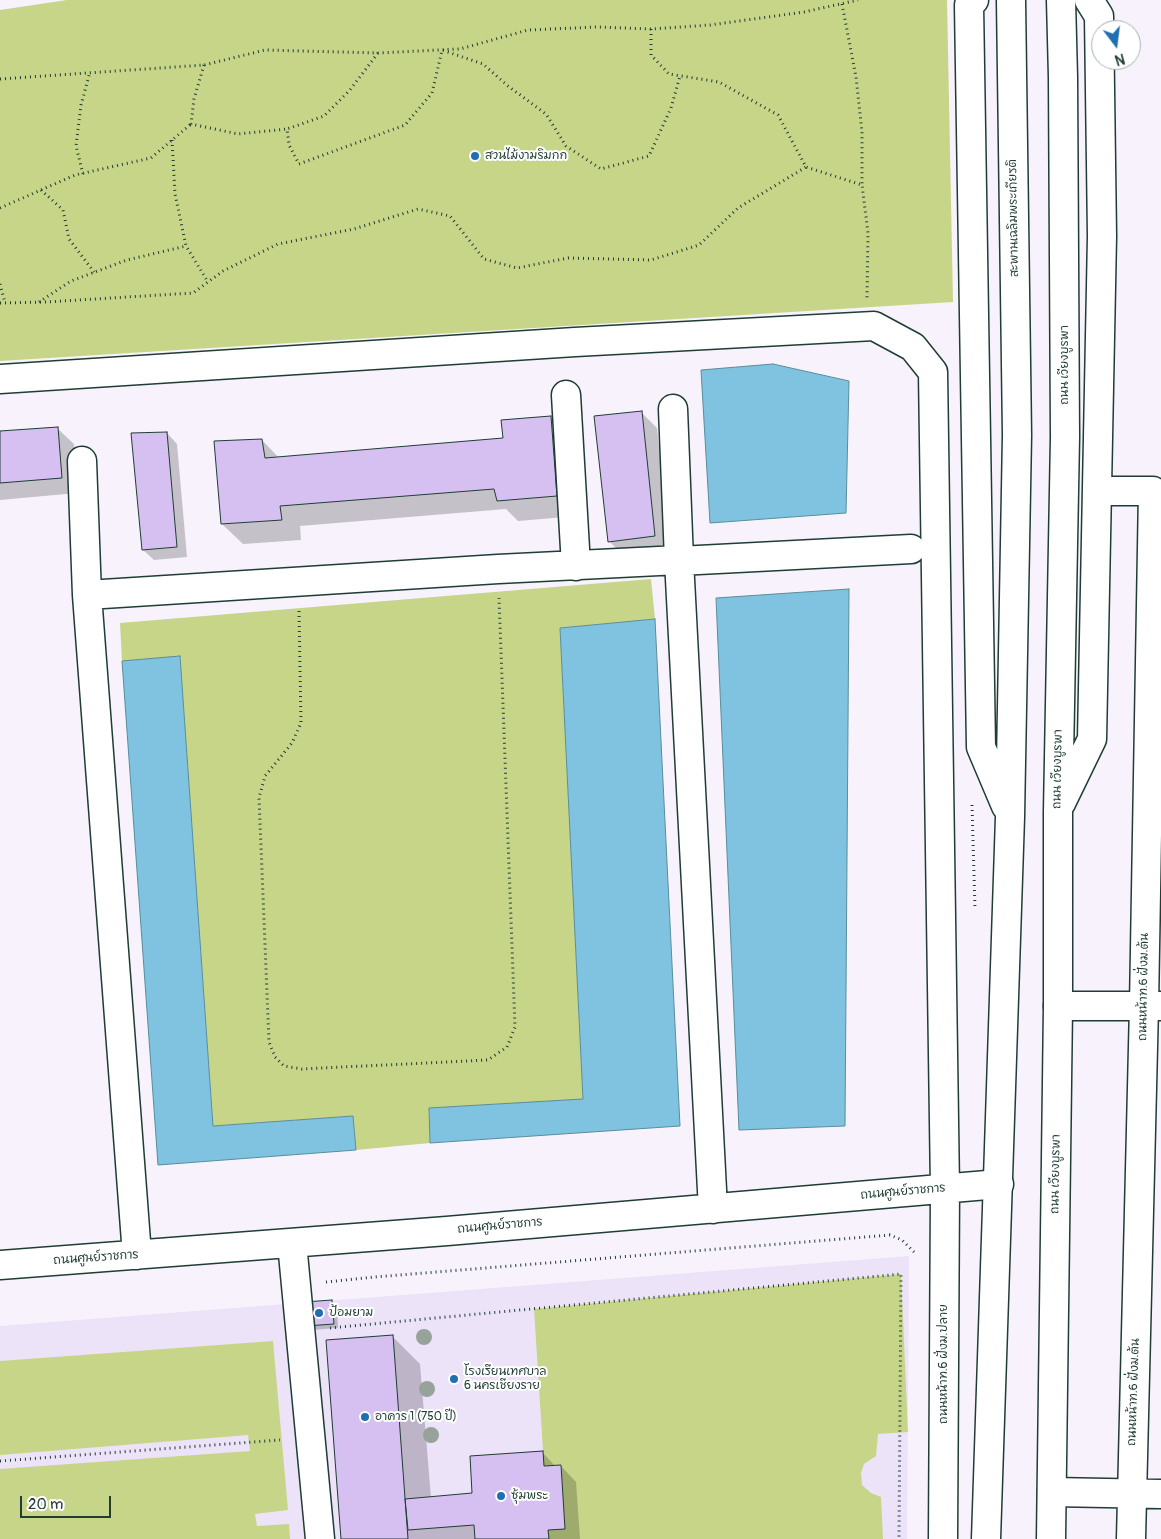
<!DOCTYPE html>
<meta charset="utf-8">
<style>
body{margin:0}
#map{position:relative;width:1161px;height:1539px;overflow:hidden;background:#f7f2fc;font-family:Pangolin,sans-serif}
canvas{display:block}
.north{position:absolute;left:1091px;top:20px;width:50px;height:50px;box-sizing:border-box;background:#fff;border:1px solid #a5b1ae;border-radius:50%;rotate:165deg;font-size:14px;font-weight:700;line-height:20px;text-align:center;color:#1f3d34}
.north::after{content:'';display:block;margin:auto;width:18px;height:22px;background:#1f6fb2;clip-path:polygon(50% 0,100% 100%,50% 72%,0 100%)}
.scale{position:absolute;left:20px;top:1496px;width:91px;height:22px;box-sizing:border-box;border:2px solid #1f3d34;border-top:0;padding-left:6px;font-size:15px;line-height:18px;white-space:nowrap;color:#1f3d34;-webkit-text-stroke:4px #fff;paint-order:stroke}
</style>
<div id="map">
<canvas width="1161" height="1539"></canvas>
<div class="north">N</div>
<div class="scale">20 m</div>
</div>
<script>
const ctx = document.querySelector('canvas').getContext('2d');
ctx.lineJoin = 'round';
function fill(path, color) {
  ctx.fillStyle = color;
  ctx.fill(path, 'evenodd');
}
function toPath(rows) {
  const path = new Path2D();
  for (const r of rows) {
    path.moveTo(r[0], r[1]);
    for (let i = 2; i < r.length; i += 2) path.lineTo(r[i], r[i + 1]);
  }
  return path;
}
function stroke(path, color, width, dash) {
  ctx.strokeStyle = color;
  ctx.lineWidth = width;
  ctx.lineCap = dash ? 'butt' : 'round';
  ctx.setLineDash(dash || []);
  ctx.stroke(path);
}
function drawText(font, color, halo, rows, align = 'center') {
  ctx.font = font + ' Pangolin,"Playpen Sans Thai",sans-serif';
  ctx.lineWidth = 4;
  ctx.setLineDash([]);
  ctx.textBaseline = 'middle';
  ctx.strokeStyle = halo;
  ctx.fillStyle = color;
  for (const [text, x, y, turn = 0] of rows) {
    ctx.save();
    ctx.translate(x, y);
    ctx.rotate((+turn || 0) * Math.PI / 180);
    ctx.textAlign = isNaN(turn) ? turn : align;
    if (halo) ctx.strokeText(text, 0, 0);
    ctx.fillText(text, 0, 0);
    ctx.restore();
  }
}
const built = toPath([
 [909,1256,907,1539,0,1539,0,1326]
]);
const green = toPath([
 [67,0,947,0,953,302,0,361,0,10],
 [651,579,655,619,560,628,583,1100,429,1108,430,1143,356,1150,353,1116,213,1126,180,657,122,661,120,623],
 [901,1274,908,1432,878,1434,876,1456,864,1464,861,1473,862,1485,871,1493,881,1497,883,1539,549,1539,548,1530,565,1528,561,1465,544,1466,534,1309],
 [273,1341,288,1510,255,1514,257,1526,289,1524,290,1539,0,1539,0,1469,250,1451,248,1435,0,1455,0,1361]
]);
const water = toPath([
 [773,364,849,381,846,513,710,523,701,370,773,364],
 [849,589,845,1126,739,1130,716,598,849,589],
 [655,619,680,1126,430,1143,429,1108,583,1099,560,628,655,619],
 [180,656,213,1126,353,1116,356,1150,158,1165,122,661,180,656]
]);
const shadow = toPath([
 [642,413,657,428,670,552,625,557,609,541],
 [550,417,571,438,577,516,518,521,506,509,300,526,301,540,243,544,222,524,262,440,279,458,504,439],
 [58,429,74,444,77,493,0,500,0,432],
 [167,433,177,444,187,557,154,560,143,550],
 [332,1302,337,1307,338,1328,312,1330,306,1304],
 [392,1336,420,1364,431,1498,474,1494,542,1452,556,1467,561,1466,576,1482,580,1539,342,1539]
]);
const building = toPath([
 [642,411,655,536,608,542,594,416,642,411],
 [551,416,557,496,497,501,494,489,280,506,282,520,221,524,214,441,262,439,265,458,503,438,501,420,551,416],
 [58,427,62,478,0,483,0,431,58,427],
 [167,432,177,547,142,550,131,433,167,432],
 [332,1300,334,1324,306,1326,304,1302,332,1300],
 [393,1335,408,1539,341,1539,326,1340,393,1335],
 [543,1451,544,1466,561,1465,565,1529,548,1530,549,1539,475,1539,474,1525,408,1530,405,1499,472,1493,470,1456,543,1451]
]);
const path = toPath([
 [842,4,856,77,862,132,862,185],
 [651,29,651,55,669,74,719,82,778,115,806,167,862,185,868,233,867,298],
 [378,53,350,90,324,116,287,129,289,145,299,164,405,125,432,93,442,50,483,64,508,86,546,114,566,146,601,169,649,156,671,108,680,76],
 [204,65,194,99,191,124,238,134,287,129],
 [0,79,204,65,265,50,378,53,460,49,528,30,597,27,651,29,710,25,804,12,858,0],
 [172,140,175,194,186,246,208,282],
 [83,174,76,146,81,105,90,72],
 [41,190,63,210,69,239,94,272],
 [0,208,75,175,151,158,191,124],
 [0,284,5,303],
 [39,302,71,281,127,260,186,246],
 [0,303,46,302,193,293,223,271,278,244,354,229,418,209,450,216,484,259,517,268,568,258,651,260,699,245,738,208,806,167],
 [299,611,301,723,292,743,265,776,259,798,269,1042,275,1057,284,1066,302,1069,488,1060,507,1047,515,1027,499,598],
 [972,805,975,909],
 [326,1282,375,1277,890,1235,902,1240,914,1252],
 [330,1328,901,1274,899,1539],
 [0,1461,280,1440]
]);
const minor = toPath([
 [0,379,575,342,874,326,913,347,933,372,945,1189,943,1539],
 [566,395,576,566],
 [673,409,679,560,713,1209],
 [82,461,87,595,137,1255],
 [1098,491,1153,491,1144,1006,1131,1539],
 [679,561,911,549],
 [87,595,498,569,679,560],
 [1058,1006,1161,1006],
 [292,1243,320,1539],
 [0,1265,447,1231,999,1184],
 [1052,1492,1161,1494]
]);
const major = toPath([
 [974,0,969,5,981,747,1006,806],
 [1061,803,1092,739,1102,236,1099,16,1089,0],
 [986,1539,1010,817,1017,435,1011,0],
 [1051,1539,1058,1006,1058,811,1065,437,1063,77,1061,0]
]);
const trees = [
 [424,1337],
 [427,1389],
 [431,1435]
];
const markers = [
 [475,156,5,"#1f6fb2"],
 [319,1313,5,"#1f6fb2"],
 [454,1379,5,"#1f6fb2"],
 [365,1417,5,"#1f6fb2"],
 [501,1496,5,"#1f6fb2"]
];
const poiNames = [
 ["สวนไม้งามริมกก",485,156],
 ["ป้อมยาม",329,1313],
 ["โรงเรียนเทศบาล",464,1372],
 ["6 นครเชียงราย",464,1386],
 ["อาคาร 1 (750 ปี)",375,1417],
 ["ซุ้มพระ",511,1496]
];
const streetNames = [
 ["สะพานเฉลิมพระเกียรติ",1014,218,-91],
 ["ถนน เวียงบูรพา",1065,365,-90],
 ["ถนน เวียงบูรพา",1058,769,-89],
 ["ถนนหน้าท.6 ฝั่งม.ต้น",1144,987,-89],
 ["ถนน เวียงบูรพา",1056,1174,-89],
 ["ถนนศูนย์ราชการ",903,1192,-5],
 ["ถนนศูนย์ราชการ",500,1226,-5],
 ["ถนนศูนย์ราชการ",96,1258,-4],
 ["ถนนหน้าท.6 ฝั่งม.ปลาย",944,1364,-90],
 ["ถนนหน้าท.6 ฝั่งม.ต้น",1134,1392,-88]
];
fill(built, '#ede3f9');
fill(green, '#c7d589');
fill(water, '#7fc3e0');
stroke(water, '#598d9b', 1);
fill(shadow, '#0003');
fill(building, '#d5c0f1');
stroke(building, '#1f3d34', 1);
stroke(minor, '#1f3d34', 31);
stroke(major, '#1f3d34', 31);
stroke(path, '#1f3d34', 3, [1, 4]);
stroke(minor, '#fff', 28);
stroke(major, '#fff', 28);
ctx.fillStyle = '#97a39a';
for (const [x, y] of trees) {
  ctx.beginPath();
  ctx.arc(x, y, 8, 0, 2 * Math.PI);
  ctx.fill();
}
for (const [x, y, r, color] of markers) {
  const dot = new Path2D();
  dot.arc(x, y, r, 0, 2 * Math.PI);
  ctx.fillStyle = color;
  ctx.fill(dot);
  stroke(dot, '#fff', 2);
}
drawText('12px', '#1f3d34', '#fff', poiNames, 'left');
drawText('12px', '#1f3d34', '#fff', streetNames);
</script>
